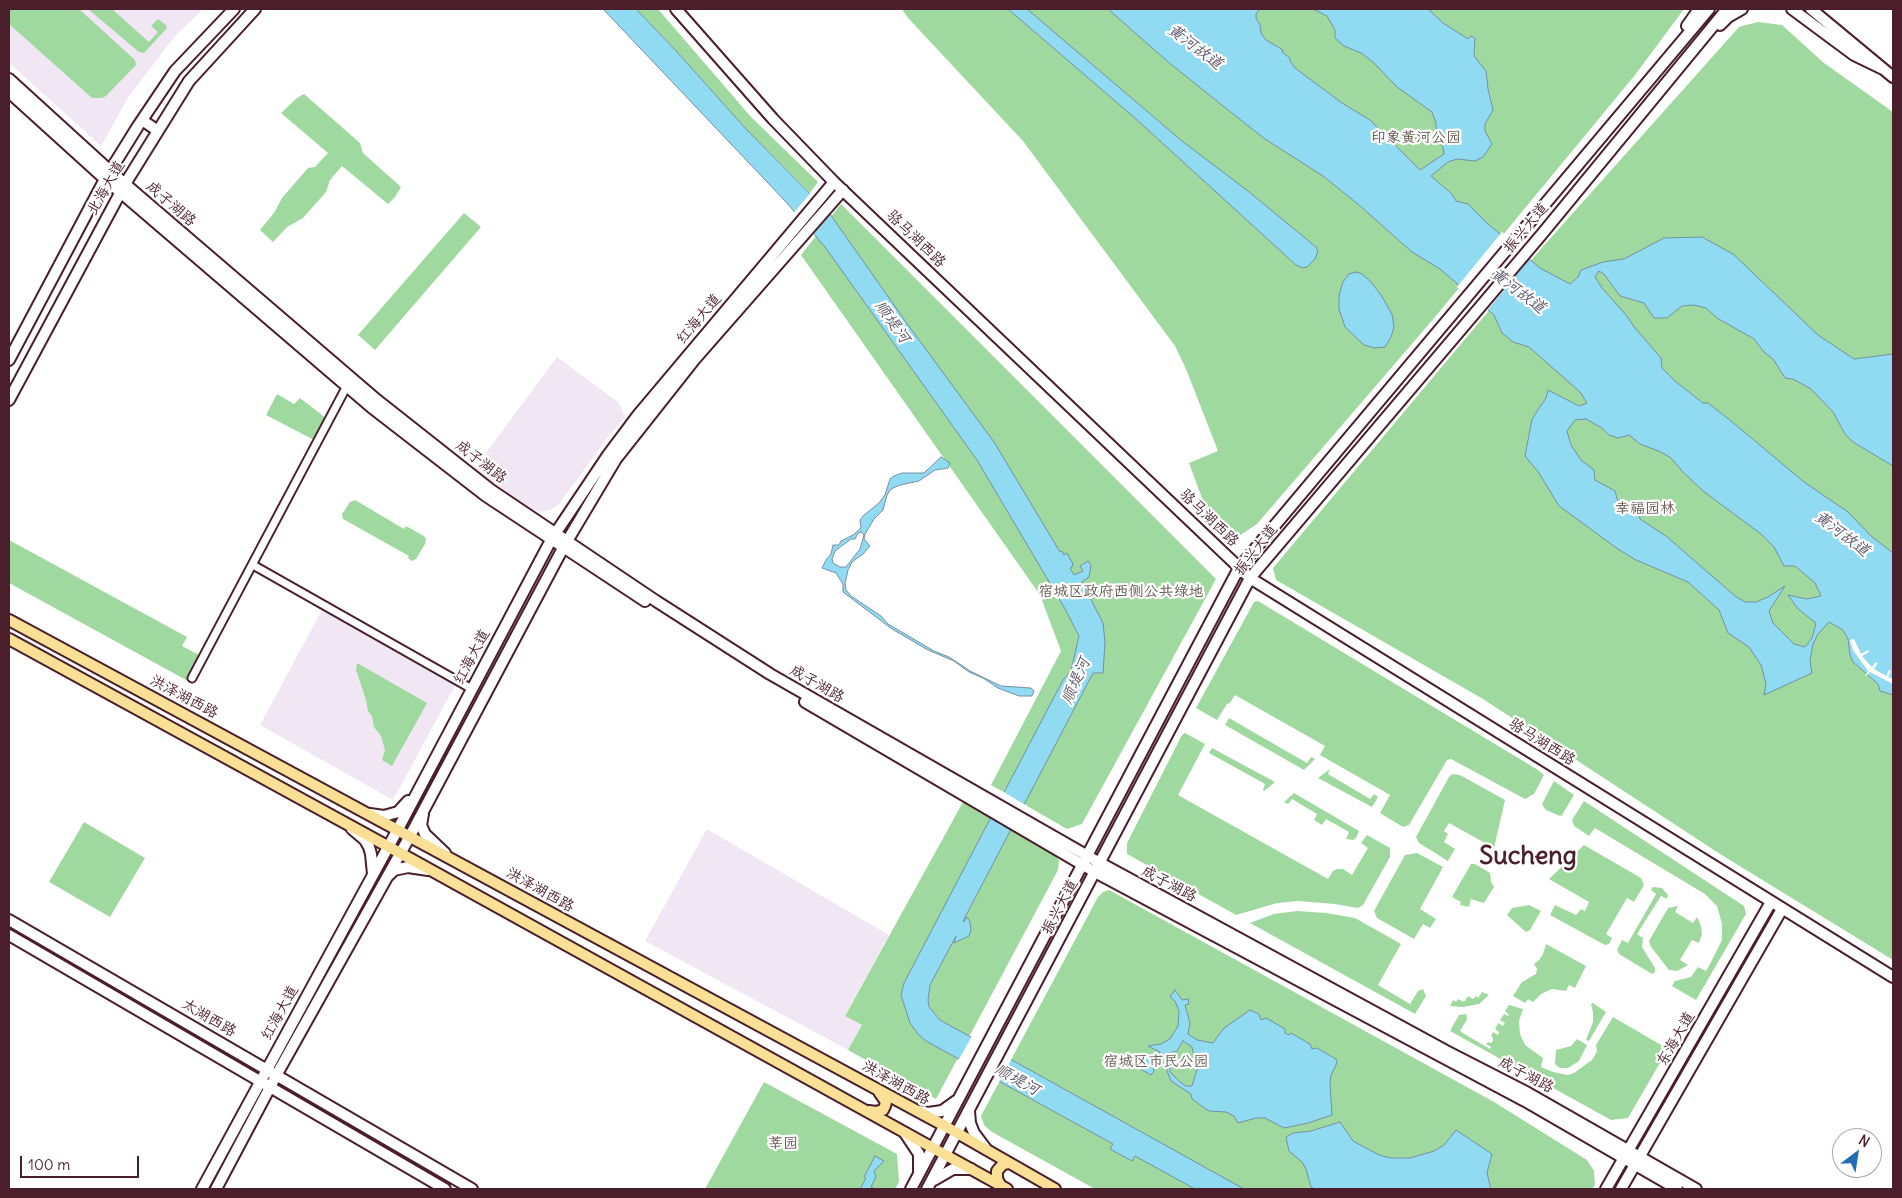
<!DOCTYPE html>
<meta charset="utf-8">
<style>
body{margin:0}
#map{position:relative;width:1902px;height:1198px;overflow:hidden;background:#fff;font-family:Delius,sans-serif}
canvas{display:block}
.frame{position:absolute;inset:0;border:10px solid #4a1f2b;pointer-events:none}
.north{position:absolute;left:1832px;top:1128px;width:50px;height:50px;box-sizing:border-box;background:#fff;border:1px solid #b7a5aa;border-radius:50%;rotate:31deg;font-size:14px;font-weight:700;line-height:20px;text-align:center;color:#4a1f2b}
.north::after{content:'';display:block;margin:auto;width:18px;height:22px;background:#1f6fb2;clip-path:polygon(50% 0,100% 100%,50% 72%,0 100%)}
.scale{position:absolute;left:20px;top:1156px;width:119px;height:22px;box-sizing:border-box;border:2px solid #4a1f2b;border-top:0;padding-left:6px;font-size:15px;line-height:18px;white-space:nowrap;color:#4a1f2b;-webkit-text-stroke:4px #fff;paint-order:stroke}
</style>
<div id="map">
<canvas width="1902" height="1198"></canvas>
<div class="frame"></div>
<div class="north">N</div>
<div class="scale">100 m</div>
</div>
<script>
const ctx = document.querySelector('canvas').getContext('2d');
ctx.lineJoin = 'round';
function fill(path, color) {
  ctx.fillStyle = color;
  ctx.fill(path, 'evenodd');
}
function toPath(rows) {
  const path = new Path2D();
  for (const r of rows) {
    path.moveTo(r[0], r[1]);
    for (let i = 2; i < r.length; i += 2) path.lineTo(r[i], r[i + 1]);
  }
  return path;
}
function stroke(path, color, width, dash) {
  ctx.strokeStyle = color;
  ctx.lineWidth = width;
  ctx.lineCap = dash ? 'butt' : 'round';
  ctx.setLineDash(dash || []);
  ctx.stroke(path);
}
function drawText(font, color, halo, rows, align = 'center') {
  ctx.font = font + ' Delius,"LXGW WenKai TC",sans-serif';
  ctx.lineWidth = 4.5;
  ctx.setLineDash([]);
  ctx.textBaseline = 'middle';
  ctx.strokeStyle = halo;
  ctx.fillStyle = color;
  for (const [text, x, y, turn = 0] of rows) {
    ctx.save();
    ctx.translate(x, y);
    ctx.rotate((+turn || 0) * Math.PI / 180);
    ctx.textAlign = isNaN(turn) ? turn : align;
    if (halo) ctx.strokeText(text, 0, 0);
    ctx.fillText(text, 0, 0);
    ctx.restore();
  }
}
const built = toPath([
 [9,9,203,9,176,35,129,96,101,146,9,63],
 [557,357,619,403,625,417,608,437,559,504,551,510,540,512,530,509,474,469],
 [323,608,456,684,393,800,260,725],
 [707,829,889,935,845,1015,862,1025,848,1050,645,941]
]);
const green = toPath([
 [9,9,79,9,135,60,136,65,106,96,102,98,92,98,9,24],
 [88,9,112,9,149,42,158,32,151,26,158,19,166,25,167,28,144,53,139,52],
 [636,9,658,9,751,117,815,179,818,182,810,193,745,128,678,53],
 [902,9,1684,9,1635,75,1435,317,1257,524,1239,536,1232,538,1229,538,1210,520,1189,463,1218,451,1186,369,1175,346,1023,141,908,18],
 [1758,22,1782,25,1824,63,1893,112,1893,960,1720,854,1483,699,1276,580,1273,568,1539,251,1739,27],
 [304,94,360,143,363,153,401,187,395,197,388,204,342,166,330,180,326,192,303,218,287,227,273,242,260,230,274,213,282,198,308,168,315,167,328,153,281,113,297,98],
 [841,204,1216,579,1082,824,1067,829,991,785,1061,651,1040,595,801,255],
 [464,213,481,227,375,350,358,335],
 [277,394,294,404,300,398,326,418,314,440,266,415],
 [355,500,404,529,406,526,424,536,426,539,425,544,416,559,412,561,408,558,409,556,343,519,342,514,350,502],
 [9,540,187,637,182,646,201,656,188,681,9,583],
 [1258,601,1538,770,1544,775,1534,794,1525,799,1451,759,1447,760,1409,825,1403,827,1380,813,1390,795,1320,755,1325,746,1235,695,1230,703,1227,704,1217,720,1196,708,1254,602],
 [357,663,427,703,392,766,382,760,385,750,381,736,374,727,372,716,368,711,366,700,356,670],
 [1229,718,1307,763,1311,757,1315,759,1304,770,1225,725],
 [1185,733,1205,744,1178,795,1328,879,1333,871,1337,869,1343,869,1352,875,1368,848,1361,843,1367,835,1390,848,1390,857,1363,905,1358,908,1335,904,1298,901,1277,903,1236,915,1127,854,1127,843,1182,735],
 [1212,748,1275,782,1264,791,1263,790,1265,784,1209,753],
 [1330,769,1328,774,1370,799,1374,794,1378,797,1372,807,1318,778],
 [1452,774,1460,775,1505,800,1494,848,1449,823,1444,831,1448,834,1444,842,1455,849,1448,861,1419,843,1416,837,1449,777],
 [1554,781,1574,795,1562,815,1560,816,1546,810,1542,804],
 [1294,793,1359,831,1356,838,1353,840,1346,839,1349,832,1326,819,1322,825,1314,820,1317,814,1292,799,1288,804,1284,802],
 [1584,801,1744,906,1746,914,1696,1000,1672,986,1675,981,1691,977,1698,967,1706,971,1711,962,1722,940,1722,924,1717,906,1705,894,1595,828,1589,836,1574,826,1572,820],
 [963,802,1056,856,1059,861,1058,870,936,1099,848,1050,862,1025,845,1016],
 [84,822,145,858,110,917,49,882],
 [1584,845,1641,878,1644,885,1634,902,1627,898,1606,934,1612,938,1609,944,1605,945,1550,915,1555,905,1576,915,1581,909,1585,911,1589,902,1549,879],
 [1417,853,1443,867,1420,909,1436,919,1430,928,1423,924,1414,939,1377,918,1374,911,1405,855],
 [1471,864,1475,864,1490,873,1491,882,1494,887,1484,903,1471,899,1469,907,1460,905,1461,902,1452,897],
 [1653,887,1662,888,1668,895,1667,899,1661,896,1637,934,1643,938,1642,947,1655,968,1655,972,1652,974,1619,954,1617,950,1622,940,1628,943,1656,894,1651,890],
 [1109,890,1494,1102,1587,1160,1594,1171,1595,1185,1592,1189,1095,1189,992,1132,984,1125,981,1116,1098,897,1103,892],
 [1529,905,1541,911,1530,930,1526,932,1507,915,1512,908],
 [1678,906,1675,912,1693,923,1697,917,1701,926,1702,934,1699,943,1692,940,1680,960,1688,965,1677,971,1669,970,1651,947,1649,941,1668,908],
 [1297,911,1326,913,1355,918,1401,944,1378,985,1410,1004,1418,991,1423,989,1426,996,1415,1014,1250,923,1274,914],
 [1546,944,1586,966,1575,988,1569,985,1566,991,1552,989,1541,994,1533,1002,1528,999,1525,1003,1513,996,1522,982,1536,974,1537,969,1534,964,1539,960,1543,954],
 [1482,992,1489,995,1479,1004,1463,1007,1450,1006,1453,1000,1456,1002,1458,999,1464,1002,1468,996,1473,999,1476,996,1478,998],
 [1593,1003,1606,1012,1589,1041,1586,1040,1593,1022,1593,1012,1591,1004],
 [1509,1005,1523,1009,1519,1021,1520,1034,1525,1045,1543,1058,1541,1067,1553,1072,1568,1075,1574,1073,1592,1060,1597,1051,1596,1045,1613,1017,1668,1049,1628,1118,1611,1120,1450,1031,1459,1015,1466,1014,1467,1020,1462,1027,1462,1029,1460,1029,1461,1032,1490,1049,1491,1047,1486,1044,1488,1042,1491,1043,1493,1041,1493,1038,1491,1036,1493,1032,1498,1035,1499,1032,1495,1029,1498,1023,1503,1026,1505,1023,1500,1020,1504,1014,1508,1016,1509,1015,1505,1011],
 [1577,1039,1587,1045,1579,1061,1568,1068,1560,1068,1556,1065,1555,1064,1556,1050,1571,1046],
 [764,1082,897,1154,899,1182,895,1189,705,1189]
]);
const water = toPath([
 [603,9,636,9,678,53,745,128,830,214,908,325,994,442,1060,552,1062,551,1064,555,1067,553,1073,564,1072,567,1070,568,1074,575,1083,571,1080,566,1088,561,1091,565,1089,577,1082,582,1103,623,1105,642,1103,673,1093,673,963,921,964,922,967,917,970,922,971,930,969,936,954,943,956,936,930,985,928,1000,929,1007,940,1020,1244,1189,1195,1189,1135,1156,1132,1161,1110,1149,1113,1144,926,1041,918,1034,910,1023,901,995,904,983,1063,680,1071,671,1079,636,1064,607,977,460,825,247,786,202,603,9],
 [1008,9,1027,9,1182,141,1248,191,1316,247,1318,251,1315,259,1307,267,1303,268,1296,265,1136,119,1008,9],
 [1108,9,1260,9,1256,14,1256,18,1260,25,1261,33,1266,40,1283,50,1282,52,1290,58,1290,61,1295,68,1342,103,1370,120,1420,170,1444,154,1443,147,1436,134,1436,123,1432,112,1397,87,1373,62,1361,53,1344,46,1335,38,1335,30,1327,16,1313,9,1428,9,1443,23,1468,39,1471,36,1475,38,1474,56,1486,71,1488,89,1493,110,1485,124,1485,131,1492,144,1483,157,1475,161,1457,159,1448,162,1431,176,1452,194,1456,201,1468,204,1487,223,1540,268,1570,284,1578,277,1581,270,1603,262,1624,259,1664,238,1702,237,1733,254,1818,335,1854,359,1893,354,1893,466,1853,442,1845,434,1833,412,1811,389,1793,379,1785,378,1773,359,1764,352,1754,339,1717,318,1706,308,1694,305,1682,306,1667,318,1654,318,1644,303,1620,296,1604,274,1599,271,1595,277,1602,288,1626,315,1635,328,1661,358,1662,368,1675,381,1703,403,1708,403,1731,421,1804,482,1848,512,1871,536,1893,553,1893,695,1880,691,1878,684,1853,662,1850,655,1848,639,1843,630,1829,622,1818,634,1813,644,1810,661,1812,673,1764,695,1766,684,1761,665,1749,647,1728,633,1719,610,1688,582,1636,560,1618,549,1559,506,1539,473,1525,456,1532,419,1546,398,1548,390,1579,406,1587,403,1580,392,1529,347,1513,342,1502,333,1494,315,1440,269,1412,252,1359,205,1323,176,1265,139,1223,106,1167,61,1108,9],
 [1586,419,1602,428,1609,435,1618,438,1629,435,1640,444,1661,452,1671,458,1682,471,1703,491,1761,534,1774,547,1784,566,1795,566,1815,583,1821,596,1807,599,1788,595,1798,609,1816,623,1812,638,1805,647,1794,644,1773,623,1769,611,1785,586,1768,597,1756,602,1745,602,1735,596,1666,536,1640,519,1634,505,1618,502,1615,491,1595,480,1594,470,1581,460,1571,445,1567,431,1575,420,1586,419],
 [1356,272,1362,274,1371,282,1381,295,1392,314,1394,327,1391,337,1385,347,1375,348,1364,345,1345,327,1339,309,1339,295,1343,282,1349,274,1356,272],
 [941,457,950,463,948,468,935,470,919,481,900,485,891,489,887,495,883,510,874,519,865,534,864,539,870,546,863,554,852,562,848,570,845,584,846,590,851,596,881,616,888,624,934,651,949,657,970,671,1001,686,1031,688,1034,691,1032,696,1019,696,998,688,983,678,969,672,954,661,928,650,892,629,843,592,843,584,836,573,822,568,826,560,831,554,833,545,839,545,841,541,853,535,861,528,860,520,863,516,879,503,885,495,890,479,894,476,902,473,924,473,941,457],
 [861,532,864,535,860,549,846,567,840,567,833,563,832,559,835,551,851,539,855,539,858,533,861,532],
 [1175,990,1182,1000,1188,999,1189,1004,1185,1005,1190,1023,1188,1034,1197,1040,1213,1043,1224,1028,1250,1010,1259,1014,1261,1020,1266,1018,1285,1029,1285,1033,1289,1035,1291,1033,1310,1044,1312,1049,1317,1048,1336,1059,1337,1063,1331,1075,1330,1083,1332,1115,1308,1123,1284,1128,1265,1118,1256,1118,1238,1123,1234,1116,1226,1112,1209,1111,1203,1107,1192,1099,1191,1094,1171,1081,1167,1071,1166,1055,1163,1054,1155,1058,1153,1065,1154,1071,1151,1075,1137,1067,1134,1068,1133,1066,1139,1058,1141,1053,1152,1059,1154,1053,1159,1054,1160,1052,1148,1046,1161,1044,1170,1039,1178,1026,1179,1011,1175,1001,1170,997,1175,990],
 [1183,1041,1192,1047,1193,1052,1200,1060,1192,1086,1186,1086,1180,1082,1170,1072,1169,1053,1177,1051,1183,1041],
 [1340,1122,1353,1141,1379,1155,1391,1158,1410,1158,1434,1151,1444,1145,1456,1130,1492,1154,1487,1173,1491,1189,1315,1189,1311,1187,1306,1169,1302,1162,1289,1151,1286,1137,1293,1133,1311,1131,1340,1122],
 [875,1156,884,1161,874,1171,876,1177,871,1187,875,1189,860,1189,866,1178,864,1177,875,1156]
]);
const pier = toPath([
 [812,191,832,212,812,236,793,214],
 [1502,232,1531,257,1486,312,1457,287],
 [1854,639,1861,654,1868,650,1869,652,1862,656,1868,663,1872,667,1876,662,1878,663,1874,669,1886,676,1889,670,1891,671,1888,677,1893,679,1893,684,1870,672,1866,676,1865,676,1868,671,1853,650,1850,640],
 [1002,791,1027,806,1014,831,988,817],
 [972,1036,1012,1058,998,1084,958,1061]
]);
const street = toPath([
 [253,565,472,689],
 [192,678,349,382]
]);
const secondary = toPath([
 [676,9,773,119,834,182,1250,578,1893,977],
 [1792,9,1854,55,1883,69],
 [1811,9,1893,77],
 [1720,25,1728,17,1742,9],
 [1687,26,1699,9],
 [9,79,110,171,377,400,491,490,656,601,770,674,1100,863,1446,1051,1528,1093,1696,1189],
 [9,92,105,179,371,407,486,496,645,601],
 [142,120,158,131],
 [9,360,105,179,138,126,175,71,234,9],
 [9,400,125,184,189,81,255,9],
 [805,702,1095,872,1525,1101,1677,1189],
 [370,814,384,816,398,812,408,801],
 [423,814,421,825,425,834,445,853],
 [352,829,365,840,369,847,371,854,373,874],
 [388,876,394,870,408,867,428,870],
 [9,920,472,1189],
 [9,935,445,1189],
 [919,1111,928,1113,942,1111,956,1101],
 [969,1111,970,1123,974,1133,986,1149],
 [905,1133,919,1154,919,1171],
 [934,1180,953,1169,971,1169],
 [202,1189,398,829,551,540,608,455,638,415,834,182],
 [216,1189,277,1074,410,836,563,548,616,459,695,359,843,190],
 [911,1189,1239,568,1709,9],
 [927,1189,1250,578,1542,234,1727,9],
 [1606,1189,1771,902],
 [1621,1189,1782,909]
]);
const primary = toPath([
 [9,620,945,1126,1055,1189],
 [9,639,400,853,1007,1189],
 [869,1111,876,1112,883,1110,885,1106,886,1102,879,1092],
 [1001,1186,997,1179,997,1171,1003,1164,1009,1163]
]);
const parkNames = [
 ["印象黄河公园",1416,138],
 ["幸福园林",1645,509],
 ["宿城区政府西侧公共绿地",1121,592],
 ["宿城区市民公园",1156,1062],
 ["莘园",783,1144]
];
const streetNames = [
 ["北海大道",106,188,-60],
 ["成子湖路",171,204,41],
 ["振兴大道",1526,228,-50],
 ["骆马湖西路",916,239,44],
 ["红海大道",699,319,-50],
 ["成子湖路",481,462,38],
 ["骆马湖西路",1209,518,44],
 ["振兴大道",1256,550,-52],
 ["红海大道",472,657,-62],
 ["成子湖路",817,684,30],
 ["洪泽湖西路",184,697,28],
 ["骆马湖西路",1542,742,32],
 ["成子湖路",1169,884,28],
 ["洪泽湖西路",540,890,29],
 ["振兴大道",1060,907,-62],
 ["红海大道",280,1013,-61],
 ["太湖西路",209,1018,30],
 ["东海大道",1676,1039,-60],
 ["成子湖路",1526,1075,28],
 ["洪泽湖西路",896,1083,29]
];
const waterNames = [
 ["黄河故道",1195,47,37],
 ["黄河故道",1518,291,37],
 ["顺堤河",892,322,54],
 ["黄河故道",1842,534,37],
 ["顺堤河",1076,681,-66],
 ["顺堤河",1017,1080,29]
];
const townNames = [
 ["Sucheng",1528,857]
];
fill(built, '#f1e7f4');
fill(green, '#a0d99f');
fill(water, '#91dbf2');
stroke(water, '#7590a2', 1);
fill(pier, '#fff');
stroke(street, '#4a1f2b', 11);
stroke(secondary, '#4a1f2b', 14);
stroke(primary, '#4a1f2b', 14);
stroke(street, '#fff', 7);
stroke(secondary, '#fff', 10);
stroke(primary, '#f9e096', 10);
drawText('15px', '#64574e', '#fff', parkNames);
drawText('15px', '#4a1f2b', '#fff', streetNames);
drawText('italic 16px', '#5f5767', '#fff', waterNames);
drawText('bold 25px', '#4a1f2b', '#fff', townNames);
</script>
